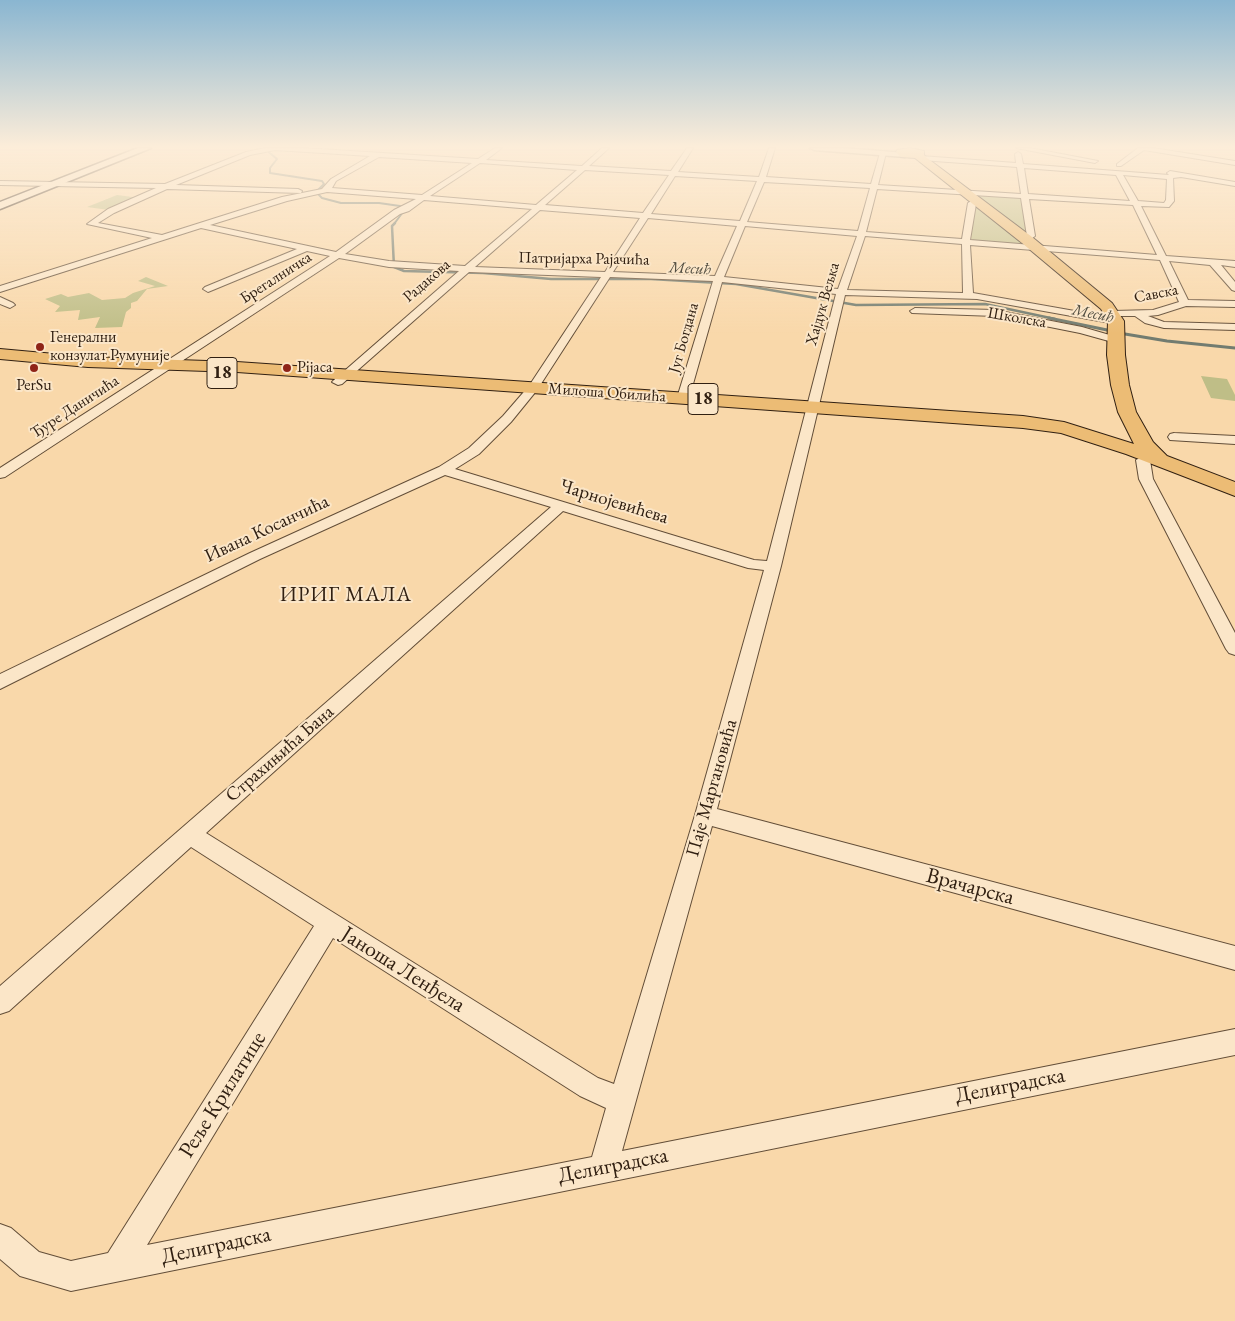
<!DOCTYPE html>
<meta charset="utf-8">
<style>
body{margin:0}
canvas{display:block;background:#f9d8aa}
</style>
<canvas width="1235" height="1321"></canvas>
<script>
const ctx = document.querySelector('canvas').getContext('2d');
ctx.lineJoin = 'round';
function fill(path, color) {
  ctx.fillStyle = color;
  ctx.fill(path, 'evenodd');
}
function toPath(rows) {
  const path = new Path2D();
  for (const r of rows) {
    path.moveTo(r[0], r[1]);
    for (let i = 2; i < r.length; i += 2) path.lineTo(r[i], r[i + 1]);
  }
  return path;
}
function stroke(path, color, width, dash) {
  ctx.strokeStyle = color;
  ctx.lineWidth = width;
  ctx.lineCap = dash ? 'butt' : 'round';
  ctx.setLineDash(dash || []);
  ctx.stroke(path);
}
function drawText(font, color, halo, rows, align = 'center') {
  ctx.font = font + ' "EB Garamond",serif';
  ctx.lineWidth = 4;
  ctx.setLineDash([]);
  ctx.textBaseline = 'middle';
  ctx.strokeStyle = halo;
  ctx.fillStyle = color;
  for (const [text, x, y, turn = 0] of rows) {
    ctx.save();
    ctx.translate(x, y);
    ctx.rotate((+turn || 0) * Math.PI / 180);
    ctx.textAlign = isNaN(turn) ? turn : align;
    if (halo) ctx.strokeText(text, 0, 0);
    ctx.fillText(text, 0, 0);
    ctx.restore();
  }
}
const green = toPath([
 [972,194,1022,198,1030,236],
 [117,195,140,198,109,210,87,207],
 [975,204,1027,245,971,240],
 [146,277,168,286,147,289,137,301,131,303,131,308,126,312,122,327,95,328,100,317,78,320,80,310,55,312,60,306,45,299,61,294,68,297,89,293,102,300,125,298,133,293,155,286,138,281],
 [1201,376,1227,379,1235,395,1235,401,1211,398]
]);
const streamFar2 = toPath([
 [264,148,277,159,270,168,270,173,322,181,324,184,316,192,322,198,341,203,379,203,400,206,403,212,394,224]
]);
const streamFar1 = toPath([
 [395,223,392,226,394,267,404,271,483,273,551,279,651,279,736,284,856,305,985,304,1055,319]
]);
const stream = toPath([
 [1049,318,1112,331],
 [1119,333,1167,341,1235,348]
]);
const minor = toPath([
 [265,148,303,148,478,159,495,148,502,148,486,160,582,166,602,148,609,148,589,166,671,171,687,148,693,148,678,172,759,177,769,148,775,148,766,177,871,184,880,153,883,151,886,153,878,185,1021,194,1017,167,921,160,918,158,921,156,1016,163,1015,154,1018,152,1021,154,1023,164,1169,175,1167,173,1170,171,1235,182,1235,186,1181,177,1173,178,1174,201,1169,207,1141,206,1166,256,1235,261,1235,267,1221,265,1235,282,1235,291,1232,290,1210,265,1169,261,1188,300,1235,301,1235,307,1186,306,1158,315,1148,316,1164,322,1235,324,1235,330,1164,328,1145,323,1135,316,1109,316,1109,312,1113,311,1153,310,1179,302,1160,260,970,245,973,293,1120,319,1121,321,1116,324,977,299,845,295,781,566,717,809,1235,946,1235,970,712,826,622,1151,1235,1029,1235,1055,71,1291,20,1276,0,1259,0,1224,11,1228,39,1252,71,1261,108,1253,314,926,191,847,9,1011,0,1014,0,986,551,507,445,475,260,559,0,689,0,674,250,553,439,467,469,448,503,416,529,386,601,277,469,272,342,384,338,385,332,382,334,380,459,271,389,267,339,258,5,477,0,478,0,468,330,256,307,251,208,292,203,289,205,287,297,249,201,228,0,292,0,286,152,238,87,224,108,209,156,188,0,185,0,181,165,184,246,152,265,148],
 [275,150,370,156,331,179,322,189,282,197,162,235,98,223,114,213,167,189,301,193,302,191,298,189,176,185,250,155,275,150],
 [379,157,472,163,422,195,332,188,336,181,379,157],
 [480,163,577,170,536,205,430,196,480,163],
 [1024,168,1116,175,1130,201,1028,194,1024,168],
 [585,170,669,175,643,213,545,205,585,170],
 [1123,175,1167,179,1166,200,1164,203,1138,201,1123,175],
 [675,176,757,181,740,221,651,214,675,176],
 [764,182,870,188,858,231,747,222,764,182],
 [877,189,1021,198,1027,236,1023,240,1027,242,1035,236,1029,199,1133,205,1157,255,970,240,976,204,980,200,976,198,968,203,962,239,866,232,877,189],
 [327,192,416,199,394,210,336,252,210,225,287,201,327,192],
 [424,200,532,209,465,266,389,261,345,254,400,214,409,211,424,200],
 [540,210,640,218,605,272,475,267,540,210],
 [648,218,737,226,715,276,613,272,648,218],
 [745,226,857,236,838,289,724,277,745,226],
 [865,236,962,244,963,293,847,290,865,236],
 [610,277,713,281,677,398,683,402,689,398,722,282,836,294,767,561,754,560,455,469,479,454,511,422,537,390,610,277],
 [563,511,748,568,764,570,695,815,614,1084,598,1078,206,833,563,511],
 [333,938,580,1096,606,1108,592,1157,147,1245,333,938],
 [1016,148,1030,148,1098,161,1095,163,1016,148],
 [1138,148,1153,148,1235,161,1235,165,1144,150,1121,166,1117,166,1117,164,1138,148],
 [0,297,13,303,15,305,10,308,0,304,0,297],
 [915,308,995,310,1082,327,1120,338,1121,340,1116,343,1080,333,995,316,912,313,910,311,915,308],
 [1174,433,1235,436,1235,444,1170,440,1168,437,1170,434,1174,433],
 [1143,456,1150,460,1153,479,1235,633,1235,655,1229,653,1226,649,1139,479,1136,460,1143,456]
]);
const tertiary = toPath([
 [810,148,844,148,905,153,909,155,905,157,814,150,810,148]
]);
const secondary = toPath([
 [138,148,151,148,0,209,0,202,138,148]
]);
const primary = toPath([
 [910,148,924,151,924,155,927,158,1032,237,1112,303,1124,321,1125,355,1129,385,1136,412,1153,442,1167,456,1235,482,1235,496,1126,454,1061,433,1023,428,237,372,88,367,0,359,0,349,88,357,237,362,1023,416,1064,422,1134,444,1118,412,1111,385,1107,355,1108,321,1101,309,1022,243,915,158,901,157,896,152,897,150,910,148]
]);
const markers = [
 [40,347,5,"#8f2418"],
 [34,368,5,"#8f2418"],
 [287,368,5,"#8f2418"]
];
const farStreetnames = [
 ["Патријарха Рајачића",584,259,1],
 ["Брегалничка",276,278,-33],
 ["Радакова",427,281,-41],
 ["Савска",1156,294,-11],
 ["Хајдук Вељка",823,304,-74],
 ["Школска",1017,318,10],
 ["Југ Богдана",684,338,-74],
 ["Милоша Обилића",607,393,4],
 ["Ђуре Даничића",75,407,-33]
];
const farWaternames = [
 ["Месић",690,269,3],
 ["Месић",1093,314,11]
];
const farPoinames = [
 ["Генерални",50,338],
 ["конзулат Румуније",50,356],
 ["Pijaca",297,368],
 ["PerSu",34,386,"center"]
];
const shields = [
 [222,373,30],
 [703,399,30]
];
const shieldNames = [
 ["18",222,373],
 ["18",703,399]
];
const streetNames = [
 ["Чарнојевићева",614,502,17],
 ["Ивана Косанчића",267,529,-25],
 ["Страхињића Бана",280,754,-41],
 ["Паје Маргановића",712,788,-74]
];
const quarterNames = [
 ["ИРИГ МАЛА",346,595]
];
const nearStreetnames = [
 ["Врачарска",970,887,15],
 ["Јаноша Ленђела",403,970,32],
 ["Делиградска",1010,1086,-11],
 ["Реље Крилатице",223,1095,-58],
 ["Делиградска",613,1166,-11],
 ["Делиградска",216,1246,-12]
];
fill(green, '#bfbe87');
stroke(streamFar2, '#727c70', 2);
stroke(streamFar1, '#727c70', 2.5);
stroke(stream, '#727c70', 3);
stroke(minor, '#634e38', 2);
stroke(tertiary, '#634e38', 3);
stroke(secondary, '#312012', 3);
stroke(primary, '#312012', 2);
fill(minor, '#fbe6c8');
fill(tertiary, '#fbe6c8');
fill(secondary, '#fbe6c8');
fill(primary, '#ecbc75');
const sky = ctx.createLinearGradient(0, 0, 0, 333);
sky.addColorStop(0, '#8ab6d1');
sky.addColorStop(0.44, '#fcedd9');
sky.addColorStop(1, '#fcedd900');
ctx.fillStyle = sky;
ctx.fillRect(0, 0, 1235, 333);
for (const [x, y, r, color] of markers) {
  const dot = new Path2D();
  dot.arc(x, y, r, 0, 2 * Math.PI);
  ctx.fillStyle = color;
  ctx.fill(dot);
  stroke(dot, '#fbe6c8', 2);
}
drawText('16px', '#312012', '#fbe6c8', farStreetnames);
drawText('italic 16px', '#524e41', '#fbe6c8', farWaternames);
drawText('16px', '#312012', '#fbe6c8', farPoinames, 'left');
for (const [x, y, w] of shields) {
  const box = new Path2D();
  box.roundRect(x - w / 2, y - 15.5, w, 31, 4);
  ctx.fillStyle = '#fbe6c8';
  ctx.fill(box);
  stroke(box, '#312012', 1);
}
drawText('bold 18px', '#312012', null, shieldNames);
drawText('19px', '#312012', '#fbe6c8', streetNames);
ctx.letterSpacing = '1px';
drawText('21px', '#312012', '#fbe6c8', quarterNames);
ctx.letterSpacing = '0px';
drawText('22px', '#312012', '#fbe6c8', nearStreetnames);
</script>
